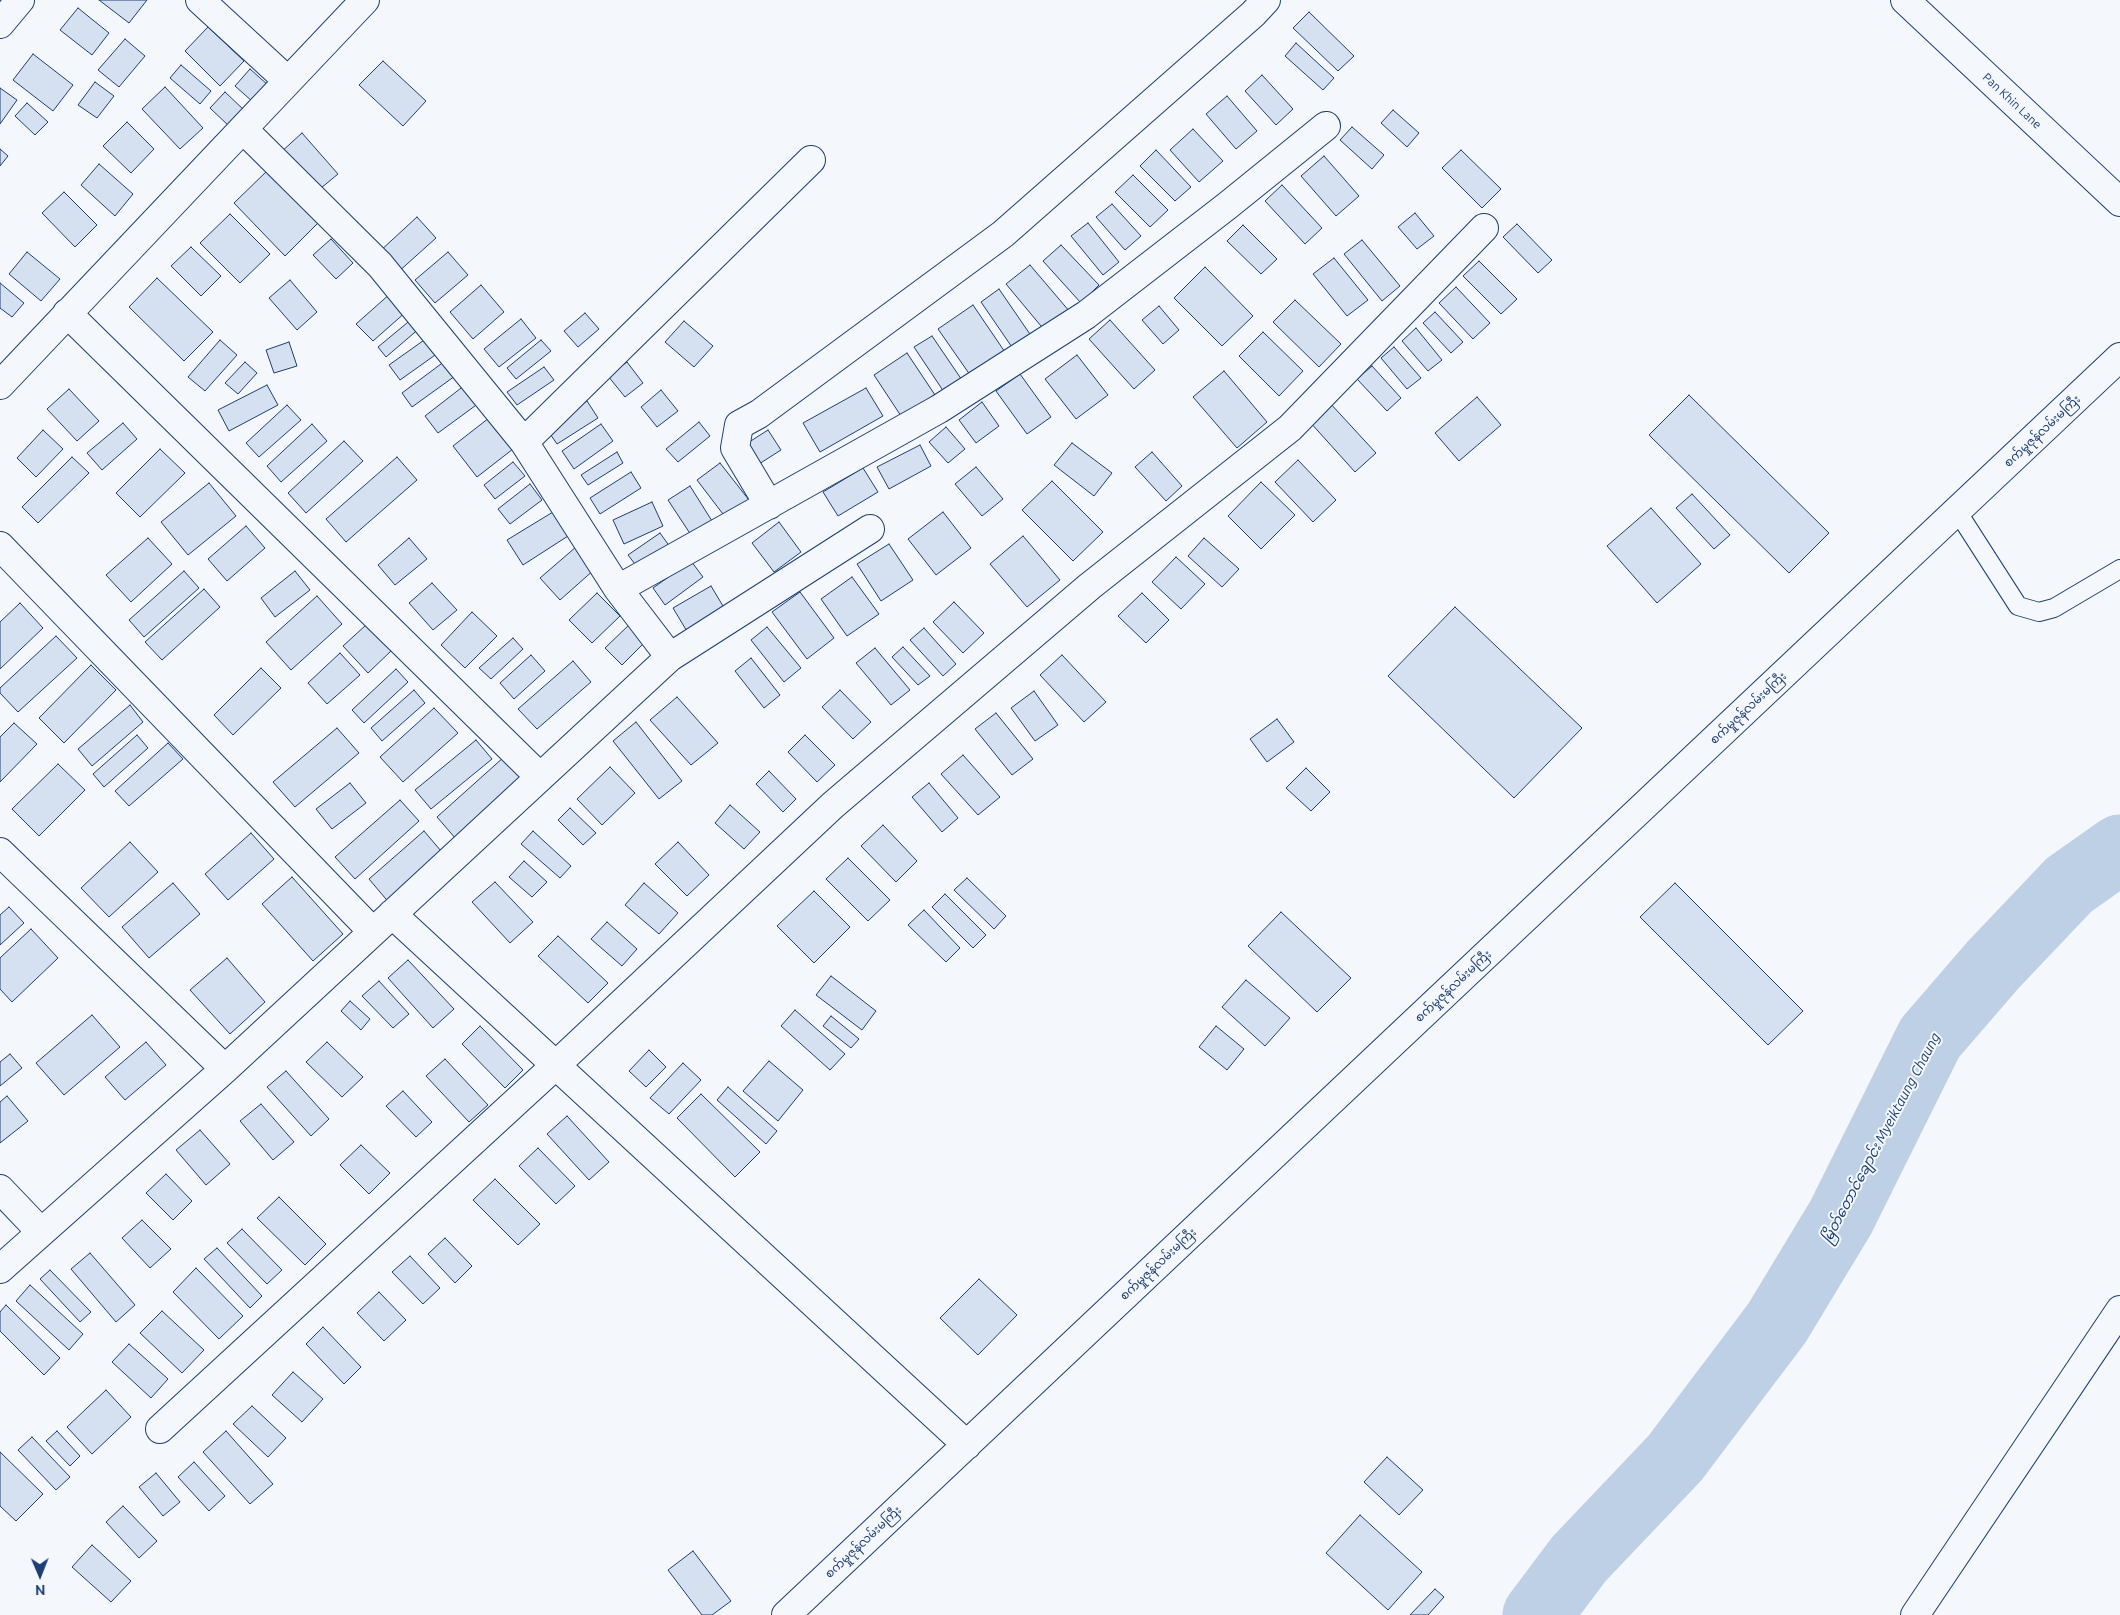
<!DOCTYPE html>
<meta charset="utf-8">
<style>
body{margin:0}
#map{position:relative;width:2120px;height:1615px;overflow:hidden;background:#f4f7fb;font-family:Ubuntu,sans-serif}
canvas{display:block}
.north{position:absolute;left:15px;top:1550px;width:50px;height:50px;-webkit-text-stroke:4px #f4f7fb;paint-order:stroke;rotate:179deg;font-size:14px;font-weight:700;line-height:20px;text-align:center;color:#1d3f73}
.north::after{content:'';display:block;margin:auto;width:18px;height:22px;background:#1d3f73;clip-path:polygon(50% 0,100% 100%,50% 72%,0 100%)}
</style>
<div id="map">
<canvas width="2120" height="1615"></canvas>
<div class="north">N</div>
</div>
<script>
const ctx = document.querySelector('canvas').getContext('2d');
ctx.lineJoin = 'round';
function toPath(rows) {
  const path = new Path2D();
  for (const r of rows) {
    path.moveTo(r[0], r[1]);
    for (let i = 2; i < r.length; i += 2) path.lineTo(r[i], r[i + 1]);
  }
  return path;
}
function stroke(path, color, width, dash) {
  ctx.strokeStyle = color;
  ctx.lineWidth = width;
  ctx.lineCap = dash ? 'butt' : 'round';
  ctx.setLineDash(dash || []);
  ctx.stroke(path);
}
function fill(path, color) {
  ctx.fillStyle = color;
  ctx.fill(path, 'evenodd');
}
function drawText(font, color, halo, rows, align = 'center') {
  ctx.font = font + ' Ubuntu,"Noto Sans Myanmar",sans-serif';
  ctx.lineWidth = 4;
  ctx.setLineDash([]);
  ctx.textBaseline = 'middle';
  ctx.strokeStyle = halo;
  ctx.fillStyle = color;
  for (const [text, x, y, turn = 0] of rows) {
    ctx.save();
    ctx.translate(x, y);
    ctx.rotate((+turn || 0) * Math.PI / 180);
    ctx.textAlign = isNaN(turn) ? turn : align;
    if (halo) ctx.strokeText(text, 0, 0);
    ctx.fillText(text, 0, 0);
    ctx.restore();
  }
}
const river = toPath([
 [1537,1615,1579,1559,1675,1458,1777,1323,1841,1217,1930,1038,1993,965,2069,885,2120,849]
]);
const building = toPath([
 [99,0,147,0,129,23,99,0],
 [78,8,109,33,92,55,60,30,78,8],
 [1309,12,1354,56,1338,71,1293,28,1309,12],
 [208,27,244,61,220,86,185,51,208,27],
 [125,39,145,56,119,87,98,70,125,39],
 [1296,43,1334,78,1323,90,1285,56,1296,43],
 [33,54,73,85,53,111,13,80,33,54],
 [383,61,426,101,403,126,359,85,383,61],
 [181,65,211,91,200,104,170,78,181,65],
 [250,69,268,85,253,102,235,86,250,69],
 [1262,75,1293,109,1276,125,1245,91,1262,75],
 [95,82,114,96,97,118,78,105,95,82],
 [165,87,203,128,180,149,142,109,165,87],
 [0,88,17,100,0,124,0,88],
 [225,92,245,111,230,127,210,108,225,92],
 [1227,96,1257,131,1236,149,1206,114,1227,96],
 [27,103,48,122,35,135,15,116,27,103],
 [1393,110,1419,133,1407,147,1381,123,1393,110],
 [127,122,154,149,131,173,103,146,127,122],
 [1352,127,1384,155,1372,169,1340,140,1352,127],
 [1193,129,1223,161,1199,182,1170,150,1193,129],
 [302,133,338,174,315,193,280,153,302,133],
 [0,149,8,156,0,166,0,149],
 [1156,150,1191,187,1175,201,1140,166,1156,150],
 [1461,150,1501,189,1482,208,1442,168,1461,150],
 [1324,156,1359,196,1336,216,1301,176,1324,156],
 [99,164,133,194,115,216,81,185,99,164],
 [268,170,318,223,285,256,234,203,268,170],
 [1133,175,1168,210,1150,227,1115,192,1133,175],
 [1282,185,1322,228,1305,244,1265,201,1282,185],
 [64,192,97,225,75,247,42,213,64,192],
 [1112,204,1141,236,1125,250,1096,217,1112,204],
 [1415,213,1434,236,1417,249,1398,227,1415,213],
 [230,214,270,254,240,283,200,243,230,214],
 [417,217,436,238,397,273,379,252,417,217],
 [1088,223,1119,262,1103,275,1071,236,1088,223],
 [1517,224,1552,260,1538,273,1503,237,1517,224],
 [1243,225,1277,259,1261,274,1227,241,1243,225],
 [331,239,353,263,336,279,313,255,331,239],
 [1362,240,1400,286,1382,301,1344,254,1362,240],
 [1061,245,1099,285,1081,303,1043,261,1061,245],
 [191,247,221,276,201,296,171,266,191,247],
 [27,252,60,279,41,301,9,274,27,252],
 [448,252,468,275,435,303,415,280,448,252],
 [1334,258,1368,300,1347,316,1313,274,1334,258],
 [1479,261,1517,299,1501,314,1463,276,1479,261],
 [1030,265,1070,312,1046,332,1006,284,1030,265],
 [1205,267,1253,316,1222,346,1174,298,1205,267],
 [157,278,213,332,184,361,129,307,157,278],
 [290,280,317,312,297,330,269,298,290,280],
 [0,283,24,303,12,317,0,308,0,283],
 [481,285,504,312,473,339,450,312,481,285],
 [1456,287,1490,323,1473,339,1439,303,1456,287],
 [999,289,1034,340,1016,353,981,302,999,289],
 [391,293,407,311,373,341,356,324,391,293],
 [1295,300,1341,344,1319,367,1273,322,1295,300],
 [973,305,1009,358,975,382,938,329,973,305],
 [1159,306,1179,330,1163,344,1142,320,1159,306],
 [1435,312,1463,342,1451,353,1423,323,1435,312],
 [585,313,599,329,578,347,564,331,585,313],
 [413,318,421,327,386,357,378,347,413,318],
 [521,319,536,338,499,367,484,349,521,319],
 [1110,320,1155,370,1134,389,1089,339,1110,320],
 [684,321,713,346,694,367,665,342,684,321],
 [1416,328,1442,360,1428,371,1402,341,1416,328],
 [1263,332,1303,371,1279,396,1239,356,1263,332],
 [932,336,964,383,946,395,914,347,932,336],
 [427,338,438,353,400,380,389,365,427,338],
 [220,340,237,355,205,391,188,377,220,340],
 [541,340,551,351,516,379,507,368,541,340],
 [289,342,297,366,274,373,266,350,289,342],
 [1394,347,1421,378,1407,389,1381,358,1394,347],
 [907,353,935,395,901,416,874,375,907,353],
 [1077,355,1108,395,1076,419,1045,379,1077,355],
 [445,361,455,376,412,407,402,393,445,361],
 [245,362,257,373,238,394,225,383,245,362],
 [627,362,643,383,625,397,608,376,627,362],
 [1372,366,1401,398,1387,411,1357,379,1372,366],
 [544,367,554,380,517,405,507,392,544,367],
 [1224,371,1267,422,1237,448,1193,397,1224,371],
 [1020,374,1051,417,1027,434,996,391,1020,374],
 [267,385,278,405,229,431,218,410,267,385],
 [465,385,479,403,438,433,425,416,465,385],
 [866,388,883,416,820,452,803,423,866,388],
 [69,389,99,421,77,441,47,409,69,389],
 [661,390,678,411,657,427,641,407,661,390],
 [1689,395,1829,533,1789,573,1649,435,1689,395],
 [1477,397,1501,425,1459,461,1435,433,1477,397],
 [587,401,598,418,557,444,546,428,587,401],
 [982,402,999,426,976,443,959,420,982,402],
 [1329,402,1376,453,1355,472,1309,421,1329,402],
 [287,405,301,420,259,457,246,443,287,405],
 [489,418,513,449,477,477,453,446,489,418],
 [699,422,710,436,678,462,666,449,699,422],
 [123,423,137,439,102,470,87,453,123,423],
 [312,424,327,441,281,482,267,466,312,424],
 [601,424,613,441,574,469,562,451,601,424],
 [946,427,965,449,948,463,929,442,946,427],
 [43,430,63,449,36,477,17,458,43,430],
 [768,430,781,450,759,464,746,444,768,430],
 [344,441,363,461,306,513,288,493,344,441],
 [1072,443,1112,473,1094,496,1054,465,1072,443],
 [920,445,931,466,889,489,877,467,920,445],
 [160,449,185,473,140,517,116,493,160,449],
 [617,452,623,463,588,485,581,475,617,452],
 [1152,452,1182,486,1166,501,1135,467,1152,452],
 [72,457,89,473,38,523,22,507,72,457],
 [397,457,417,480,346,542,326,519,397,457],
 [1298,460,1336,500,1313,522,1275,482,1298,460],
 [513,462,525,476,495,499,484,485,513,462],
 [720,463,749,500,726,518,697,480,720,463],
 [976,467,1003,499,982,516,955,484,976,467],
 [863,468,878,492,838,516,823,492,863,468],
 [631,472,641,488,600,514,590,498,631,472],
 [1052,481,1103,532,1073,561,1022,510,1052,481],
 [1261,482,1295,515,1261,549,1228,516,1261,482],
 [209,483,236,516,188,555,161,522,209,483],
 [530,484,542,500,510,524,498,509,530,484],
 [690,486,712,521,691,535,668,500,690,486],
 [1692,494,1730,535,1714,549,1676,508,1692,494],
 [652,502,663,526,624,544,613,520,652,502],
 [1651,508,1701,564,1657,603,1607,546,1651,508],
 [553,512,568,536,523,565,507,540,553,512],
 [943,512,971,548,936,575,908,539,943,512],
 [779,522,801,552,774,572,752,543,779,522],
 [246,526,265,548,227,581,208,559,246,526],
 [660,533,670,547,638,568,628,555,660,533],
 [1023,536,1060,580,1027,607,990,564,1023,536],
 [148,538,172,564,131,602,106,575,148,538],
 [409,538,427,559,395,585,378,565,409,538],
 [1204,538,1239,569,1222,587,1188,556,1204,538],
 [889,544,913,580,881,601,857,564,889,544],
 [576,547,595,569,560,600,540,578,576,547],
 [1176,557,1205,584,1181,609,1152,582,1176,557],
 [691,561,703,577,665,605,653,588,691,561],
 [184,571,199,588,144,637,129,620,184,571],
 [295,571,310,590,275,617,261,598,295,571],
 [852,577,879,614,847,636,821,599,852,577],
 [432,583,457,610,433,630,409,603,432,583],
 [711,586,726,611,688,633,673,608,711,586],
 [204,589,220,607,162,660,145,642,204,589],
 [800,592,834,638,807,659,772,612,800,592],
 [597,593,620,616,592,643,569,620,597,593],
 [1142,593,1169,620,1146,643,1118,616,1142,593],
 [317,596,342,624,291,670,266,642,317,596],
 [954,602,984,633,963,653,933,622,954,602],
 [20,603,43,628,0,669,0,622,20,603],
 [1455,607,1582,728,1514,798,1388,676,1455,607],
 [472,612,497,636,465,668,441,645,472,612],
 [631,623,647,640,622,665,605,648,631,623],
 [366,625,391,651,368,673,343,646,366,625],
 [767,627,801,668,784,682,751,640,767,627],
 [924,628,956,664,943,676,910,640,924,628],
 [56,636,77,658,18,712,0,693,0,688,56,636],
 [513,638,523,649,491,679,479,668,513,638],
 [903,647,930,676,918,685,892,657,903,647],
 [875,648,910,690,891,705,856,663,875,648],
 [340,653,360,675,327,704,308,683,340,653],
 [531,655,545,671,514,699,500,683,531,655],
 [1062,655,1106,702,1084,722,1040,675,1062,655],
 [751,658,780,695,764,708,735,671,751,658],
 [573,661,591,682,537,729,518,709,573,661],
 [91,665,116,690,64,743,39,718,91,665],
 [261,668,281,688,233,735,214,715,261,668],
 [396,669,408,682,364,723,352,710,396,669],
 [414,690,425,703,382,741,371,728,414,690],
 [840,690,871,722,853,739,822,707,840,690],
 [1034,691,1058,725,1035,741,1011,708,1034,691],
 [677,697,718,743,691,765,650,720,677,697],
 [130,705,143,722,92,766,78,749,130,705],
 [434,708,458,733,403,782,380,757,434,708],
 [996,713,1033,759,1012,775,975,729,996,713],
 [1277,719,1294,742,1267,762,1250,739,1277,719],
 [636,722,682,781,659,799,613,741,636,722],
 [14,723,37,744,0,782,0,737,14,723],
 [337,728,359,753,295,807,273,782,337,728],
 [137,735,148,748,104,787,93,774,137,735],
 [805,735,835,765,817,782,788,752,805,735],
 [476,740,492,759,431,809,415,790,476,740],
 [168,743,183,759,129,806,115,791,168,743],
 [963,755,1000,797,978,815,941,774,963,755],
 [504,757,524,780,456,839,437,817,504,757],
 [58,764,85,790,39,836,12,809,58,764],
 [610,767,635,793,602,825,577,799,610,767],
 [1306,768,1330,792,1311,811,1286,788,1306,768],
 [769,771,796,799,783,812,756,784,769,771],
 [350,783,366,803,332,829,316,809,350,783],
 [929,783,958,818,942,832,912,797,929,783],
 [400,800,419,821,355,879,335,857,400,800],
 [730,805,760,832,744,849,715,823,730,805],
 [570,808,596,833,583,845,558,820,570,808],
 [883,825,917,861,896,882,861,846,883,825],
 [424,831,447,858,391,905,369,879,424,831],
 [533,831,571,866,560,878,521,844,533,831],
 [251,833,274,859,228,900,205,874,251,833],
 [130,842,158,872,109,917,81,888,130,842],
 [678,842,709,875,687,896,655,864,678,842],
 [848,858,890,900,868,921,826,879,848,858],
 [524,861,547,882,532,897,509,877,524,861],
 [292,877,343,934,313,961,262,904,292,877],
 [967,878,1006,916,994,929,954,890,967,878],
 [495,882,533,922,510,943,472,902,495,882],
 [173,883,200,914,149,958,122,927,173,883],
 [644,883,678,913,659,934,625,905,644,883],
 [1675,883,1803,1011,1768,1045,1640,917,1675,883],
 [814,891,850,927,814,963,777,926,814,891],
 [945,894,986,935,973,948,932,907,945,894],
 [9,907,24,923,0,945,0,915,9,907],
 [924,910,960,948,946,962,908,925,924,910],
 [1281,912,1351,978,1317,1012,1248,946,1281,912],
 [607,922,637,949,622,966,591,939,607,922],
 [31,929,58,958,12,1002,0,989,0,958,31,929],
 [558,936,608,983,588,1003,538,956,558,936],
 [227,958,265,1002,230,1034,190,990,227,958],
 [408,960,454,1009,433,1028,388,978,408,960],
 [831,976,876,1011,862,1030,816,995,831,976],
 [1246,980,1290,1018,1265,1046,1222,1007,1246,980],
 [379,981,409,1014,393,1028,362,996,379,981],
 [350,1001,370,1019,361,1030,341,1011,350,1001],
 [795,1010,845,1054,830,1070,781,1026,795,1010],
 [92,1015,120,1047,64,1095,36,1063,92,1015],
 [831,1016,859,1039,851,1048,823,1026,831,1016],
 [480,1026,523,1070,505,1088,462,1044,480,1026],
 [1216,1026,1244,1049,1227,1070,1199,1047,1216,1026],
 [146,1042,166,1065,125,1100,105,1077,146,1042],
 [327,1042,363,1077,342,1097,306,1062,327,1042],
 [649,1050,666,1067,646,1087,629,1071,649,1050],
 [10,1054,22,1068,0,1086,0,1062,10,1054],
 [445,1059,488,1105,469,1122,426,1076,445,1059],
 [769,1061,803,1090,778,1121,743,1091,769,1061],
 [683,1063,701,1080,669,1114,650,1098,683,1063],
 [286,1071,329,1119,311,1136,267,1087,286,1071],
 [728,1087,777,1131,766,1144,717,1100,728,1087],
 [403,1091,432,1122,416,1137,386,1106,403,1091],
 [701,1094,760,1152,735,1177,677,1118,701,1094],
 [7,1096,28,1121,0,1143,0,1102,7,1096],
 [261,1104,294,1142,273,1160,240,1121,261,1104],
 [567,1116,609,1162,589,1180,547,1134,567,1116],
 [200,1130,230,1164,206,1185,176,1150,200,1130],
 [361,1145,390,1173,369,1194,340,1165,361,1145],
 [538,1148,575,1186,556,1204,519,1166,538,1148],
 [166,1174,192,1201,173,1220,146,1193,166,1174],
 [495,1179,540,1224,518,1245,473,1200,495,1179],
 [279,1197,326,1244,305,1265,257,1218,279,1197],
 [142,1220,171,1249,150,1268,122,1238,142,1220],
 [242,1229,282,1270,267,1284,227,1243,242,1229],
 [445,1238,472,1266,455,1283,428,1254,445,1238],
 [217,1248,262,1296,250,1308,204,1259,217,1248],
 [90,1253,135,1305,116,1322,71,1269,90,1253],
 [410,1256,440,1288,423,1304,392,1272,410,1256],
 [196,1268,243,1316,219,1339,173,1292,196,1268],
 [50,1270,91,1312,80,1322,40,1279,50,1270],
 [979,1279,1017,1315,978,1355,940,1318,979,1279],
 [30,1285,83,1334,69,1350,16,1301,30,1285],
 [379,1292,406,1320,384,1341,357,1313,379,1292],
 [6,1305,60,1358,44,1375,0,1331,0,1312,6,1305],
 [162,1311,204,1350,182,1373,140,1333,162,1311],
 [323,1327,361,1367,344,1384,306,1344,323,1327],
 [129,1344,168,1379,151,1398,112,1362,129,1344],
 [293,1372,323,1399,302,1422,272,1395,293,1372],
 [106,1390,131,1417,92,1454,67,1427,106,1390],
 [252,1406,286,1438,268,1457,233,1424,252,1406],
 [57,1431,80,1456,70,1466,46,1441,57,1431],
 [226,1431,273,1484,250,1504,203,1452,226,1431],
 [32,1437,70,1477,56,1490,18,1450,32,1437],
 [0,1452,43,1494,16,1521,0,1506,0,1452],
 [1387,1457,1423,1490,1399,1515,1364,1482,1387,1457],
 [194,1462,225,1496,209,1511,178,1477,194,1462],
 [156,1473,180,1502,163,1516,139,1487,156,1473],
 [123,1506,157,1541,139,1558,106,1522,123,1506],
 [1360,1515,1422,1572,1388,1610,1326,1553,1360,1515],
 [92,1545,131,1581,111,1602,72,1567,92,1545],
 [693,1551,731,1601,712,1615,702,1615,668,1570,693,1551],
 [1435,1589,1444,1597,1428,1615,1410,1615,1435,1589]
]);
const lane = toPath([
 [1957,511,2018,606,2039,612,2054,608,2120,569]
]);
const street = toPath([
 [200,0,288,81],
 [1905,0,2120,202],
 [0,24,20,0],
 [243,129,380,265,524,442,618,589,670,657],
 [67,313,540,777],
 [0,385,365,0],
 [524,442,811,160],
 [769,505,735,448,739,425,759,414,1003,234,1253,14,1266,0],
 [0,546,373,932],
 [618,589,939,409,1086,315,1227,206,1326,126],
 [0,852,225,1069],
 [392,914,967,1445],
 [0,1189,41,1232],
 [0,1269,225,1069,670,657,870,529],
 [160,1429,556,1065,833,805,1090,586,1290,428,1484,228],
 [786,1615,2120,357],
 [1915,1615,2120,1310]
]);
const streetNames = [
 ["Pan Khin Lane",2012,101,43],
 ["စက်မှုဇုန်လမ်းမကြီး",2042,431,-43],
 ["စက်မှုဇုန်လမ်းမကြီး",1748,708,-43],
 ["စက်မှုဇုန်လမ်းမကြီး",1453,986,-43],
 ["စက်မှုဇုန်လမ်းမကြီး",1158,1264,-43],
 ["စက်မှုဇုန်လမ်းမကြီး",863,1542,-43]
];
const waterNames = [
 ["မြိတ်တောင်ချောင်း Myeiktaung Chaung",1881,1138,-62]
];
stroke(river, '#bed0e5', 69);
fill(building, '#d5e0f0');
stroke(building, '#1d3f73', 1);
stroke(lane, '#1d3f73', 20);
stroke(street, '#1d3f73', 30);
stroke(lane, '#f4f7fb', 18);
stroke(street, '#f4f7fb', 28);
drawText('12px', '#1d3f73', '#f4f7fb', streetNames);
drawText('italic 14px', '#1d3f73', '#f4f7fb', waterNames);
</script>
